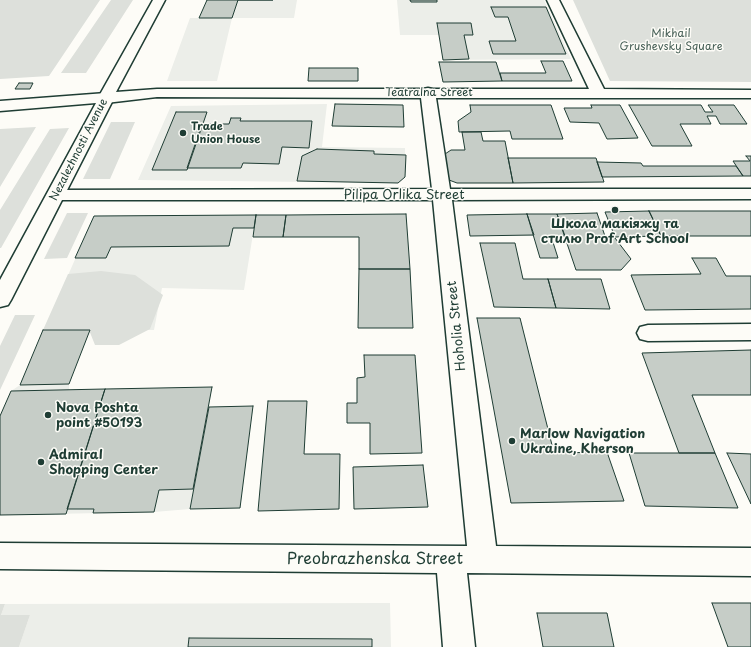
<!DOCTYPE html>
<meta charset="utf-8">
<style>
body{margin:0}
canvas{display:block;background:#fdfcf7}
</style>
<canvas width="751" height="647"></canvas>
<script>
const ctx = document.querySelector('canvas').getContext('2d');
ctx.lineJoin = 'round';
function fill(path, color) {
  ctx.fillStyle = color;
  ctx.fill(path, 'evenodd');
}
function toPath(rows) {
  const path = new Path2D();
  for (const r of rows) {
    path.moveTo(r[0], r[1]);
    for (let i = 2; i < r.length; i += 2) path.lineTo(r[i], r[i + 1]);
  }
  return path;
}
function stroke(path, color, width, dash) {
  ctx.strokeStyle = color;
  ctx.lineWidth = width;
  ctx.lineCap = dash ? 'butt' : 'round';
  ctx.setLineDash(dash || []);
  ctx.stroke(path);
}
function drawText(font, color, halo, rows, align = 'center') {
  ctx.font = font + ' "Playpen Sans",sans-serif';
  ctx.lineWidth = 3;
  ctx.setLineDash([]);
  ctx.textBaseline = 'middle';
  ctx.strokeStyle = halo;
  ctx.fillStyle = color;
  for (const [text, x, y, turn = 0] of rows) {
    ctx.save();
    ctx.translate(x, y);
    ctx.rotate((+turn || 0) * Math.PI / 180);
    ctx.textAlign = isNaN(turn) ? turn : align;
    if (halo) ctx.strokeText(text, 0, 0);
    ctx.fillText(text, 0, 0);
    ctx.restore();
  }
}
const built = toPath([
 [207,0,297,0,294,18,232,18,217,81,167,81,190,18,199,18],
 [397,0,544,0,571,59,443,60,439,35,400,35],
 [327,104,322,147,405,148,405,177,398,183,138,180,171,106],
 [256,215,244,290,162,288,154,330,90,330,69,384,69,390,212,387,190,509,154,512,0,515,0,416,11,391,20,385,94,216],
 [390,603,391,647,19,647,30,615,1,615,5,604]
]);
const green = toPath([
 [0,0,100,0,49,76,0,79],
 [111,0,133,0,86,73,61,73],
 [573,0,751,0,751,82,610,81],
 [111,122,135,122,110,179,83,179],
 [36,127,0,187,0,129],
 [69,128,1,248,0,248,0,210,50,129],
 [67,213,88,213,67,258,44,259],
 [101,271,135,275,163,295,150,329,119,345,95,345,89,330,43,330,68,274],
 [15,315,35,315,0,390,0,346],
 [0,604,5,604,1,615,30,615,19,647,0,647]
]);
const building = toPath([
 [207,0,273,0,238,0,232,18,199,18,207,0],
 [410,0,437,0,437,2,411,2,410,0],
 [491,7,546,7,566,54,493,54,489,41,516,41,508,17,495,17,491,7],
 [437,23,471,23,473,35,464,35,469,59,443,60,437,23],
 [541,61,563,61,572,81,502,81,500,73,546,73,541,61],
 [439,62,496,62,502,81,443,82,439,62],
 [309,68,358,68,358,81,308,81,309,68],
 [19,83,33,83,30,89,15,89,19,83],
 [335,104,403,105,404,127,332,126,335,104],
 [470,105,551,105,563,139,512,139,510,131,459,132,458,121,471,112,470,105],
 [591,105,620,105,638,138,607,139,599,123,570,122,564,108,592,108,591,105],
 [629,105,701,105,705,112,713,112,708,105,734,105,747,124,720,124,716,116,707,116,711,124,680,124,692,146,652,146,629,105],
 [176,112,207,112,187,170,152,170,176,112],
 [231,118,241,118,240,121,312,121,309,148,282,147,279,164,243,163,241,168,187,168,202,124,229,124,231,118],
 [462,132,481,132,483,141,505,141,513,183,457,183,449,180,445,154,451,150,465,150,462,132],
 [317,149,374,151,374,154,406,155,405,177,398,183,297,181,302,156,317,149],
 [746,156,751,156,751,176,743,176,733,161,750,161,746,156],
 [508,158,596,158,604,182,513,183,508,158],
 [597,162,641,163,643,166,736,166,743,176,602,177,597,162],
 [649,211,751,211,751,236,661,236,649,211],
 [649,211,661,236,615,237,605,212,649,211],
 [597,213,606,239,615,238,631,259,621,270,576,270,557,214,597,213],
 [406,214,410,269,359,269,359,237,283,237,286,215,406,214],
 [527,214,534,235,470,236,467,215,527,214],
 [527,214,557,214,565,236,551,236,558,258,540,258,527,214],
 [256,215,254,228,233,228,229,246,111,247,106,258,75,258,94,216,256,215],
 [256,215,286,215,283,237,253,237,256,215],
 [480,243,515,243,523,279,548,279,556,308,494,307,480,243],
 [692,258,716,258,726,276,751,276,751,309,645,310,631,275,701,274,692,258],
 [359,269,410,269,413,328,358,328,359,269],
 [548,279,601,279,610,309,556,308,548,279],
 [477,318,520,318,554,453,607,452,624,501,511,503,477,318],
 [43,330,90,330,69,384,20,385,43,330],
 [751,350,751,395,692,395,715,453,679,453,642,353,751,350],
 [364,355,415,355,422,453,370,454,370,423,347,423,347,403,357,403,357,378,365,377,364,355],
 [212,387,193,489,159,490,154,512,93,513,94,509,67,509,105,389,212,387],
 [105,389,66,514,0,515,0,416,11,391,105,389],
 [268,401,307,401,304,454,340,454,339,509,258,511,268,401],
 [253,406,240,508,190,509,209,407,253,406],
 [629,453,715,453,738,508,645,506,629,453],
 [727,453,751,454,751,504,727,453],
 [423,465,428,507,354,509,353,467,423,465],
 [712,603,751,603,751,647,728,647,712,603],
 [537,613,607,613,614,647,543,647,537,613],
 [189,638,372,639,372,647,188,647,189,638]
]);
const minor = toPath([
 [153,0,165,0,116,92,157,89,423,89,428,88,433,89,589,89,547,0,559,0,604,89,751,90,751,98,436,98,450,189,751,189,751,199,452,200,496,546,751,548,751,576,467,573,475,647,443,647,437,573,0,569,0,543,467,546,433,200,56,200,50,199,47,195,50,191,56,190,432,189,421,98,157,97,106,103,101,101,98,98,153,0],
 [751,324,751,340,648,341,640,339,637,333,640,327,648,325,751,324]
]);
const major = toPath([
 [106,93,111,95,114,98,11,300,8,305,0,307,0,280,96,103,0,111,0,101,106,93]
]);
const markers = [
 [183,133,4,"#1f3d34"],
 [615,210,4,"#1f3d34"],
 [48,415,4,"#1f3d34"],
 [512,441,4,"#1f3d34"],
 [41,462,4,"#1f3d34"]
];
const farParknames = [
 ["Mikhail",671,34],
 ["Grushevsky Square",671,47]
];
const farStreetnames = [
 ["Teatralna Street",429,93],
 ["Nezalezhnosti Avenue",79,150,-63]
];
const farPoinames = [
 ["Trade",191,127],
 ["Union House",191,140]
];
const streetNames = [
 ["Pilipa Orlika Street",404,195],
 ["Hoholia Street",457,326,-96]
];
const poiNames = [
 ["Школа макіяжу та",615,224,"center"],
 ["стилю Prof Art School",615,239,"center"],
 ["Nova Poshta",56,408],
 ["point #50193",56,423],
 ["Marlow Navigation",520,434],
 ["Ukraine, Kherson",520,449],
 ["Admiral",49,455],
 ["Shopping Center",49,470]
];
const nearStreetnames = [
 ["Preobrazhenska Street",375,560]
];
fill(built, '#eceee9');
fill(green, '#dde0db');
fill(building, '#c6cdc7');
stroke(building, '#1f3d34', 1);
stroke(minor, '#1f3d34', 3);
stroke(major, '#1f3d34', 3);
fill(minor, '#fdfcf7');
fill(major, '#fdfcf7');
for (const [x, y, r, color] of markers) {
  const dot = new Path2D();
  dot.arc(x, y, r, 0, 2 * Math.PI);
  ctx.fillStyle = color;
  ctx.fill(dot);
  stroke(dot, '#fdfcf7', 1.5);
}
drawText('11px', '#455e55', '#fdfcf7', farParknames);
drawText('11px', '#1f3d34', '#fdfcf7', farStreetnames);
drawText('bold 11px', '#1f3d34', '#fdfcf7', farPoinames, 'left');
drawText('13px', '#1f3d34', '#fdfcf7', streetNames);
drawText('bold 13px', '#1f3d34', '#fdfcf7', poiNames, 'left');
drawText('16px', '#1f3d34', '#fdfcf7', nearStreetnames);
</script>
